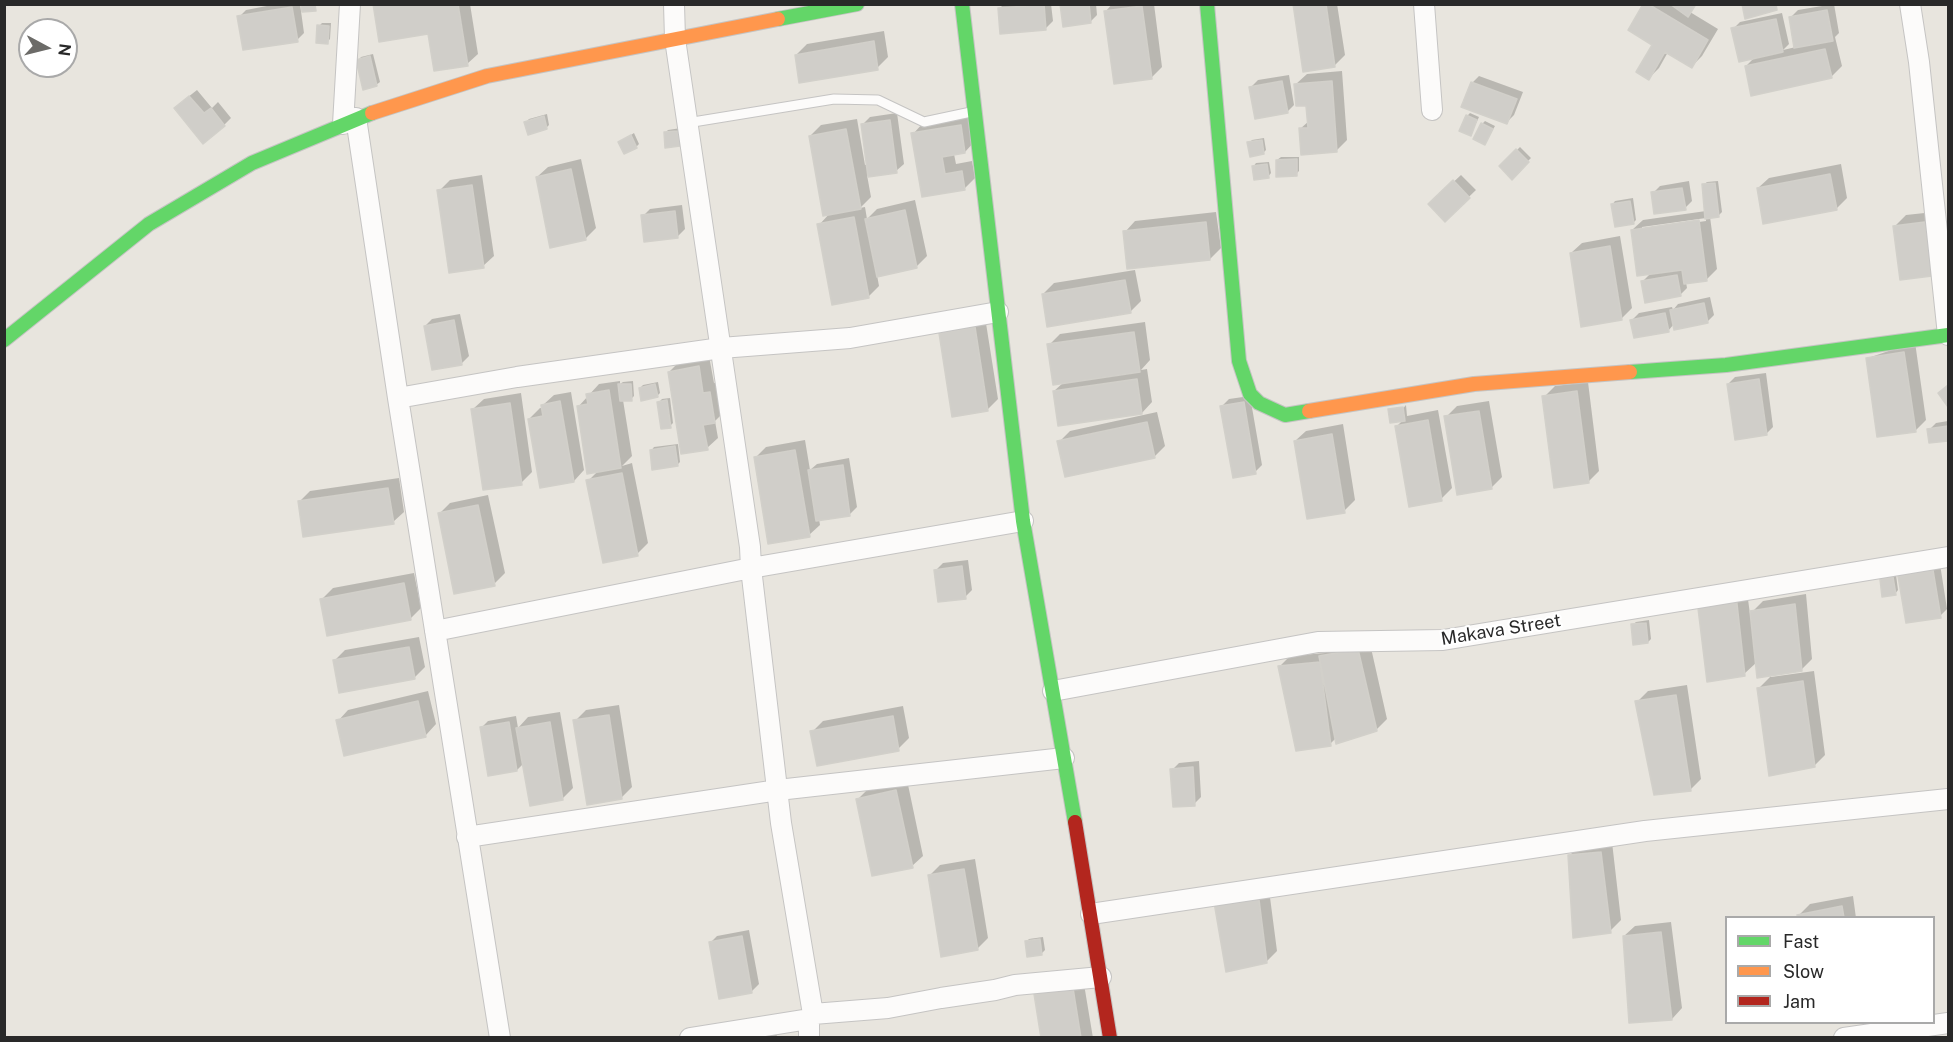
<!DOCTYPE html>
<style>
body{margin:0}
#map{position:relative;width:1953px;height:1042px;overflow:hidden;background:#e8e5de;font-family:"Public Sans",sans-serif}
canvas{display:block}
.frame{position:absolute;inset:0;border:6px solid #292929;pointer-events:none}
.legend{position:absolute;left:1725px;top:916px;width:210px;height:108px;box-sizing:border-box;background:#fff;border:2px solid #a9a9a9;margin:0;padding:8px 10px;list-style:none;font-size:18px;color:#292929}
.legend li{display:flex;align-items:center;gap:12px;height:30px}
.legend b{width:30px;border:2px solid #a9a9a9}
.north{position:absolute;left:18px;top:18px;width:60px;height:60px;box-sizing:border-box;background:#fff;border:2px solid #a9a9a9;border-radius:50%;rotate:97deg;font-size:16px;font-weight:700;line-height:24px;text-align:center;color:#292929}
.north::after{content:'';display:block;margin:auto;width:21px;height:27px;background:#6c6b68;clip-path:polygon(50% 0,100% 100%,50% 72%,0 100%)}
</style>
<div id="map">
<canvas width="1953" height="1042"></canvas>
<div class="frame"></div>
<ul class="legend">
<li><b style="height:8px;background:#63d668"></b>Fast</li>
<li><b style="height:8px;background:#ff974d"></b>Slow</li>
<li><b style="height:8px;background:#b3261e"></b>Jam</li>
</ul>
<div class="north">N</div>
</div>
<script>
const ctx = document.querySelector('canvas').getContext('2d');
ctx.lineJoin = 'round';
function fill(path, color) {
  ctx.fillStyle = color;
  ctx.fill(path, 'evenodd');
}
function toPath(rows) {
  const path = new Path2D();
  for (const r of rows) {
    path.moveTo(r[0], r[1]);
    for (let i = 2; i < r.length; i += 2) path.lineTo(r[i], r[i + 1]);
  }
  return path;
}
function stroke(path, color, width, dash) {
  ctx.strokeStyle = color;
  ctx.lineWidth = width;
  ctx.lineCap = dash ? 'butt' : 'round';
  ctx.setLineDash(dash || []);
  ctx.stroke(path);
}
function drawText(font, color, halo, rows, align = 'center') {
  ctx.font = font + ' "Public Sans",sans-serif';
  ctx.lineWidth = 4.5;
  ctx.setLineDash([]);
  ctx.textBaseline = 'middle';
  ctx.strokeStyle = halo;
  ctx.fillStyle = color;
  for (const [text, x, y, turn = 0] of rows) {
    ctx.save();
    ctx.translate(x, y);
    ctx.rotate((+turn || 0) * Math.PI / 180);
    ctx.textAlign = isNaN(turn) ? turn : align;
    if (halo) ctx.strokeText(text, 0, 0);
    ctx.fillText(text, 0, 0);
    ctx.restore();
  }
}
const shadow = toPath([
 [277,4,300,4,304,33,297,40,239,17,246,10],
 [374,4,470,4,478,54,467,64,429,32],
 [1004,4,1051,4,1053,21,1046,28,999,9],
 [1062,4,1096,4,1097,15,1090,22],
 [1112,4,1154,4,1162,67,1151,78,1106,11],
 [1294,4,1337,4,1345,55,1334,66],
 [1645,4,1697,4,1690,12,1718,29,1702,56,1692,66,1668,52,1659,68,1649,78,1654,44],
 [1834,4,1839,33,1835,37,1842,66,1831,77,1746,66,1756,56,1733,29,1740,22,1782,13,1789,44,1783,50,1796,47,1790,18,1798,10],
 [322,23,331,23,330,39,327,42,319,26],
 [884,31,888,57,877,68,796,55,807,44],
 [373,54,380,82,376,85,358,61,361,57],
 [1342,71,1347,140,1336,151,1300,129,1309,121,1308,104,1296,84,1307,74],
 [1289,75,1294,105,1287,112,1251,87,1258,80],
 [1479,76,1523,92,1514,115,1507,122,1472,83],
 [197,90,212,108,218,102,231,118,224,125,183,101],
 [897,113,904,164,896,171,867,175,871,197,860,208,865,207,867,219,877,209,915,200,927,256,916,267,877,275,879,286,868,297,819,225,830,213,810,136,821,125,857,119,865,165,868,164,863,124,870,117],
 [1470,113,1479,117,1471,134,1467,116],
 [547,114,549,125,546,128,526,122,529,119],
 [971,115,975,141,965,152,954,154,956,164,972,161,975,178,964,189,923,196,913,134,923,123],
 [1485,121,1495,126,1485,143,1482,124],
 [681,128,683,142,679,145,665,133,668,130],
 [634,133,639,144,636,147,620,142],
 [1264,138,1266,150,1263,153,1249,143,1252,140],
 [1520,147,1531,158,1512,177,1501,166],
 [1281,157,1299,157,1299,171,1296,174,1277,160],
 [581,159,596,228,585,239,537,177,548,167],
 [1269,162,1271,173,1268,177,1253,167,1256,163],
 [1841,164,1847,198,1836,209,1758,188,1769,178],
 [482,175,494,256,483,266,439,191,450,180],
 [1461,175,1476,190,1445,220,1430,204],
 [1689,181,1692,201,1685,208,1653,193,1660,186],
 [1718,181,1722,212,1718,216,1710,217,1717,269,1706,280,1686,282,1687,288,1680,295,1643,281,1651,273,1632,230,1643,220,1706,211,1703,185,1707,182],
 [1706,218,1706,221,1642,230,1642,227],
 [1633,198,1636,220,1633,223,1612,205,1615,201],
 [682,205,685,229,678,236,643,216,650,209],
 [1943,211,1948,254,1895,226,1906,215],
 [1216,212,1221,248,1210,259,1125,232,1135,221],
 [1620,236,1632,308,1621,319,1571,253,1582,243],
 [1135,270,1141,301,1130,312,1043,294,1054,283],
 [1710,297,1714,315,1707,322,1674,324,1668,331,1632,320,1639,313,1672,307,1673,310,1678,304],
 [460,314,469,356,462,363,425,326,432,319],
 [985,317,998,399,987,410,940,333,951,323],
 [1145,322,1150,360,1141,370,1147,369,1152,402,1141,414,1054,391,1064,382,1049,345,1060,334],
 [1915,342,1926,420,1915,431,1868,358],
 [709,356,714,383,720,382,725,411,715,421,718,438,707,448,669,372,680,361],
 [1766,373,1773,427,1766,434,1728,384,1735,377],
 [620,381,620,384,623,382,633,381,634,396,631,399,623,400,632,456,622,466,632,463,648,543,637,554,588,481,598,471,578,407,599,384],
 [658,382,660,393,657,396,640,388,643,385],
 [1588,382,1599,471,1588,482,1544,397,1555,386],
 [571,392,584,470,574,481,529,419,540,408,544,408,543,405,554,395],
 [521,393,532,472,521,483,473,409,484,399],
 [1250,396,1262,465,1255,472,1222,406,1229,399],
 [670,398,673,423,670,426,659,402,662,399],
 [1489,401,1502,477,1491,488,1446,417,1457,406],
 [1406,405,1407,416,1438,410,1452,488,1441,499,1396,427,1403,420,1391,422],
 [1157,412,1165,446,1154,457,1059,442,1070,431],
 [1948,421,1948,439,1931,442,1929,430,1936,423],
 [1343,424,1355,500,1344,511,1295,441,1306,431],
 [805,440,810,470,817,464,849,458,857,507,850,514,819,519,820,525,809,535,755,458,766,447],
 [678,444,680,462,677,465,651,451,654,447],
 [399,478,404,512,393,522,299,502,310,491],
 [488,495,505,573,494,584,439,514,450,503],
 [968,560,972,590,965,597,936,570,943,563],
 [1940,564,1947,609,1940,616,1900,576,1907,569],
 [414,573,421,608,410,619,322,599,333,588],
 [1896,575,1898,590,1895,594,1881,579,1885,576],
 [1746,585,1750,614,1763,601,1806,594,1812,659,1801,670,1757,662,1744,674,1699,600],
 [1649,620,1651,639,1648,642,1632,625,1636,622],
 [419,637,425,667,414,678,334,661,345,650],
 [1369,639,1387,719,1376,730,1336,738,1330,744,1279,667,1290,656,1325,653,1332,646],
 [1814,671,1825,755,1814,766,1759,688,1771,676,1771,677],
 [1687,685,1701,779,1690,790,1637,702,1648,691],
 [428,691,436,724,426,735,338,721,348,710],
 [619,705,632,787,621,798,575,721,586,710],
 [903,706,909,738,898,749,812,732,823,721],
 [560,712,573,788,563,798,524,763,517,770,481,728,488,721,516,716,518,728,528,717],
 [1199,761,1201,797,1194,804,1172,770,1179,763],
 [907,780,923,856,912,866,858,799,868,789],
 [1612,842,1621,920,1610,931,1569,856,1580,845],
 [975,859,988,938,977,949,929,876,940,865],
 [1268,882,1277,951,1266,962,1216,902],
 [1853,896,1856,918,1800,918,1799,915,1810,904],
 [1671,922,1682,1008,1672,1019,1624,936,1635,926],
 [749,930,759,984,752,991,710,943,717,936],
 [1043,937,1045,950,1042,953,1026,942,1029,939],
 [1083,978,1093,1038,1043,1038,1036,995,1046,984],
 [776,1026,777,1038,735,1038]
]);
const building = toPath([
 [301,4,315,4,316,11,302,12,301,4],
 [373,4,458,4,468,66,434,71,428,34,379,42,373,4],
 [1027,4,1044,4,1046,30,1000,34,998,8,1027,6,1027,4],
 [1060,4,1089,4,1091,23,1063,27,1060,4],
 [1293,4,1326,4,1335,67,1303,72,1293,4],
 [1643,4,1648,4,1708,40,1692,68,1665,52,1649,80,1636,72,1652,45,1628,30,1643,4],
 [1670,4,1696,4,1688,17,1670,4],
 [1742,4,1776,4,1777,10,1745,19,1742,4],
 [1142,6,1152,79,1114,84,1104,11,1142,6],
 [292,7,298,42,243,50,237,16,292,7],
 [1827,10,1833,41,1794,48,1789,17,1827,10],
 [1776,19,1783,52,1739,62,1731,28,1776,19],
 [317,25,329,26,328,44,316,43,317,25],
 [874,41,878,70,799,83,795,55,874,41],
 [1825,49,1832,78,1751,96,1745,66,1825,49],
 [370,56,377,86,363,90,356,60,370,56],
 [1282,81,1288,113,1255,119,1249,87,1282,81],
 [1332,81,1337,152,1301,155,1299,128,1308,128,1306,106,1296,106,1294,84,1332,81],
 [1471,82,1517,99,1507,124,1461,107,1471,82],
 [189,96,204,113,211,108,225,126,203,144,174,108,189,96],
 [1466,115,1477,120,1471,136,1459,131,1466,115],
 [544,116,547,129,528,135,524,122,544,116],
 [890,120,897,173,868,177,861,124,890,120],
 [1481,123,1493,129,1485,145,1473,139,1481,123],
 [961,125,965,153,942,157,945,174,962,171,965,190,922,197,911,133,961,125],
 [846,129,861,209,823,216,809,136,846,129],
 [678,131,680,146,665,148,664,132,678,131],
 [631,135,637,148,624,154,618,142,631,135],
 [1262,140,1264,154,1250,157,1247,142,1262,140],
 [1516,149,1529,162,1512,180,1499,166,1516,149],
 [1297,159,1297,176,1276,177,1276,160,1297,159],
 [1267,164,1269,178,1254,180,1252,166,1267,164],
 [571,169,586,240,550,248,536,177,571,169],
 [1830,174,1837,210,1763,224,1757,188,1830,174],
 [1453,180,1470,198,1445,222,1428,204,1453,180],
 [1715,183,1719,217,1705,219,1702,184,1715,183],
 [472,185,484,268,449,273,437,190,472,185],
 [1682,188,1686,210,1654,214,1651,192,1682,188],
 [1630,201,1634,224,1615,227,1611,204,1630,201],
 [905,210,917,268,877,277,865,219,905,210],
 [675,211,678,238,644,242,641,215,675,211],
 [854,217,869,298,832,305,817,224,854,217],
 [1699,220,1707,281,1684,284,1682,270,1637,276,1631,230,1699,220],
 [1933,221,1940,275,1900,280,1893,226,1933,221],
 [1206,222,1210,260,1127,269,1123,231,1206,222],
 [1610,246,1622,320,1581,327,1570,253,1610,246],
 [1677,275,1681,296,1645,303,1641,281,1677,275],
 [1125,280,1131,313,1047,327,1042,294,1125,280],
 [1704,303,1708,323,1674,330,1670,310,1704,303],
 [1665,313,1669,332,1634,338,1630,320,1665,313],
 [454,320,462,365,432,370,424,326,454,320],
 [975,327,988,411,952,417,939,333,975,327],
 [1134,332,1140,372,1053,385,1047,344,1134,332],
 [1904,352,1916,432,1877,437,1866,358,1904,352],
 [699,366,703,393,710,392,715,423,703,425,708,450,681,454,668,372,699,366],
 [1137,379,1142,414,1058,426,1053,391,1137,379],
 [1759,379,1767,435,1735,440,1727,384,1759,379],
 [618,384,631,384,632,401,620,401,618,384],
 [655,384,658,397,641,401,639,388,655,384],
 [1948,385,1948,407,1938,393,1948,385],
 [609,390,621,468,587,474,577,406,588,404,586,394,609,390],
 [1577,391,1589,483,1554,488,1542,396,1577,391],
 [667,400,671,428,661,429,657,402,667,400],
 [560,401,574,482,540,488,528,419,543,416,541,405,560,401],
 [1244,402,1256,474,1233,478,1220,406,1244,402],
 [510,403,522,485,483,490,471,409,510,403],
 [1403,407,1405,421,1390,423,1388,409,1403,407],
 [1479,411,1492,489,1457,495,1444,416,1479,411],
 [1428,420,1442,501,1409,507,1395,426,1428,420],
 [1147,422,1155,458,1065,477,1057,441,1147,422],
 [1948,426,1948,441,1929,443,1927,429,1948,426],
 [1332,434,1345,513,1307,519,1294,441,1332,434],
 [675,446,678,466,652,470,650,450,675,446],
 [795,450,810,537,768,544,754,457,795,450],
 [843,465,850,516,816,521,808,470,843,465],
 [622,473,638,556,603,563,586,480,622,473],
 [388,488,394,524,303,537,298,501,388,488],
 [478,505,495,586,454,594,438,513,478,505],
 [962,566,966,599,938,602,934,570,962,566],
 [1933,570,1941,618,1906,623,1898,576,1933,570],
 [1893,577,1896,595,1882,597,1880,579,1893,577],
 [404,583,411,620,327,636,320,599,404,583],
 [1736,595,1745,676,1707,682,1697,600,1736,595],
 [1795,604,1802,671,1757,678,1750,611,1795,604],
 [1646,623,1648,643,1633,645,1631,624,1646,623],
 [409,647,415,679,339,693,333,660,409,647],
 [1358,649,1377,731,1336,744,1319,656,1358,649],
 [1320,662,1331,746,1296,751,1278,666,1320,662],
 [1803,681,1815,767,1769,776,1757,688,1803,681],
 [1676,695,1691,791,1654,795,1635,701,1676,695],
 [418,701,426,737,344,756,336,720,418,701],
 [609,715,622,799,587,805,573,720,609,715],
 [893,716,899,751,817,766,810,731,893,716],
 [509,722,517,771,488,776,480,727,509,722],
 [550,722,563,800,530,806,516,728,550,722],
 [1193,767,1195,806,1173,807,1170,769,1193,767],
 [896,790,913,868,872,876,856,799,896,790],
 [1601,852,1611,933,1573,938,1568,855,1601,852],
 [964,869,978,950,941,957,928,875,964,869],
 [1258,892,1267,963,1226,972,1214,902,1258,892],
 [1842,906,1844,918,1798,918,1797,915,1842,906],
 [1661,932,1672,1020,1629,1023,1623,936,1661,932],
 [742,936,752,993,719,999,709,942,742,936],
 [1040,939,1042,955,1027,957,1025,941,1040,939],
 [1073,988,1081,1038,1041,1038,1034,994,1073,988]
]);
const lane = toPath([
 [687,123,834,99,878,100,924,122,971,112]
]);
const street = toPath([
 [674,4,675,39,750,547,751,568,1023,521],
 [1424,4,1432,110],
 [1910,4,1919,62,1948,335],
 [356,118,398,398,500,1038],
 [343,124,350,4],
 [398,398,517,377,721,348,850,338,998,312],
 [435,631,751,568,781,823,813,1014],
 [1053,691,1318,642,1443,640,1948,557],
 [467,837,778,790,1064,758],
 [1091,914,1645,831,1948,799],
 [690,1038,809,1019],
 [809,1038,809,1019,813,1014,888,1008,941,998,995,990,1015,985,1101,977],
 [1844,1038,1948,1023]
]);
const fast = toPath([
 [962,4,1023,521,1075,822],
 [1207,4,1239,361,1250,394,1259,403,1285,415,1309,411],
 [778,19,857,4],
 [4,340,149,224,252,163,372,113],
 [1630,372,1726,365,1948,335]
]);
const slow = toPath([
 [372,113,487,76,778,19],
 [1309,411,1474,384,1630,372]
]);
const jam = toPath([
 [1075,822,1110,1038]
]);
const streetNames = [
 ["Makava Street",1501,630,-9]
];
fill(shadow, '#0003');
fill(building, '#d0cec9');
stroke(building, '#d2d0ca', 1.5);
stroke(lane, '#c5c4c3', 11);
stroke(street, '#c5c4c3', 22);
stroke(fast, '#c5c4c3', 16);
stroke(slow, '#c5c4c3', 16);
stroke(jam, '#c5c4c3', 16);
stroke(lane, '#fcfbfa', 9);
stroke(street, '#fcfbfa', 20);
stroke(fast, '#63d668', 14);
stroke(slow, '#ff974d', 14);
stroke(jam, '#b3261e', 14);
drawText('18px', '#292929', '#fff', streetNames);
</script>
